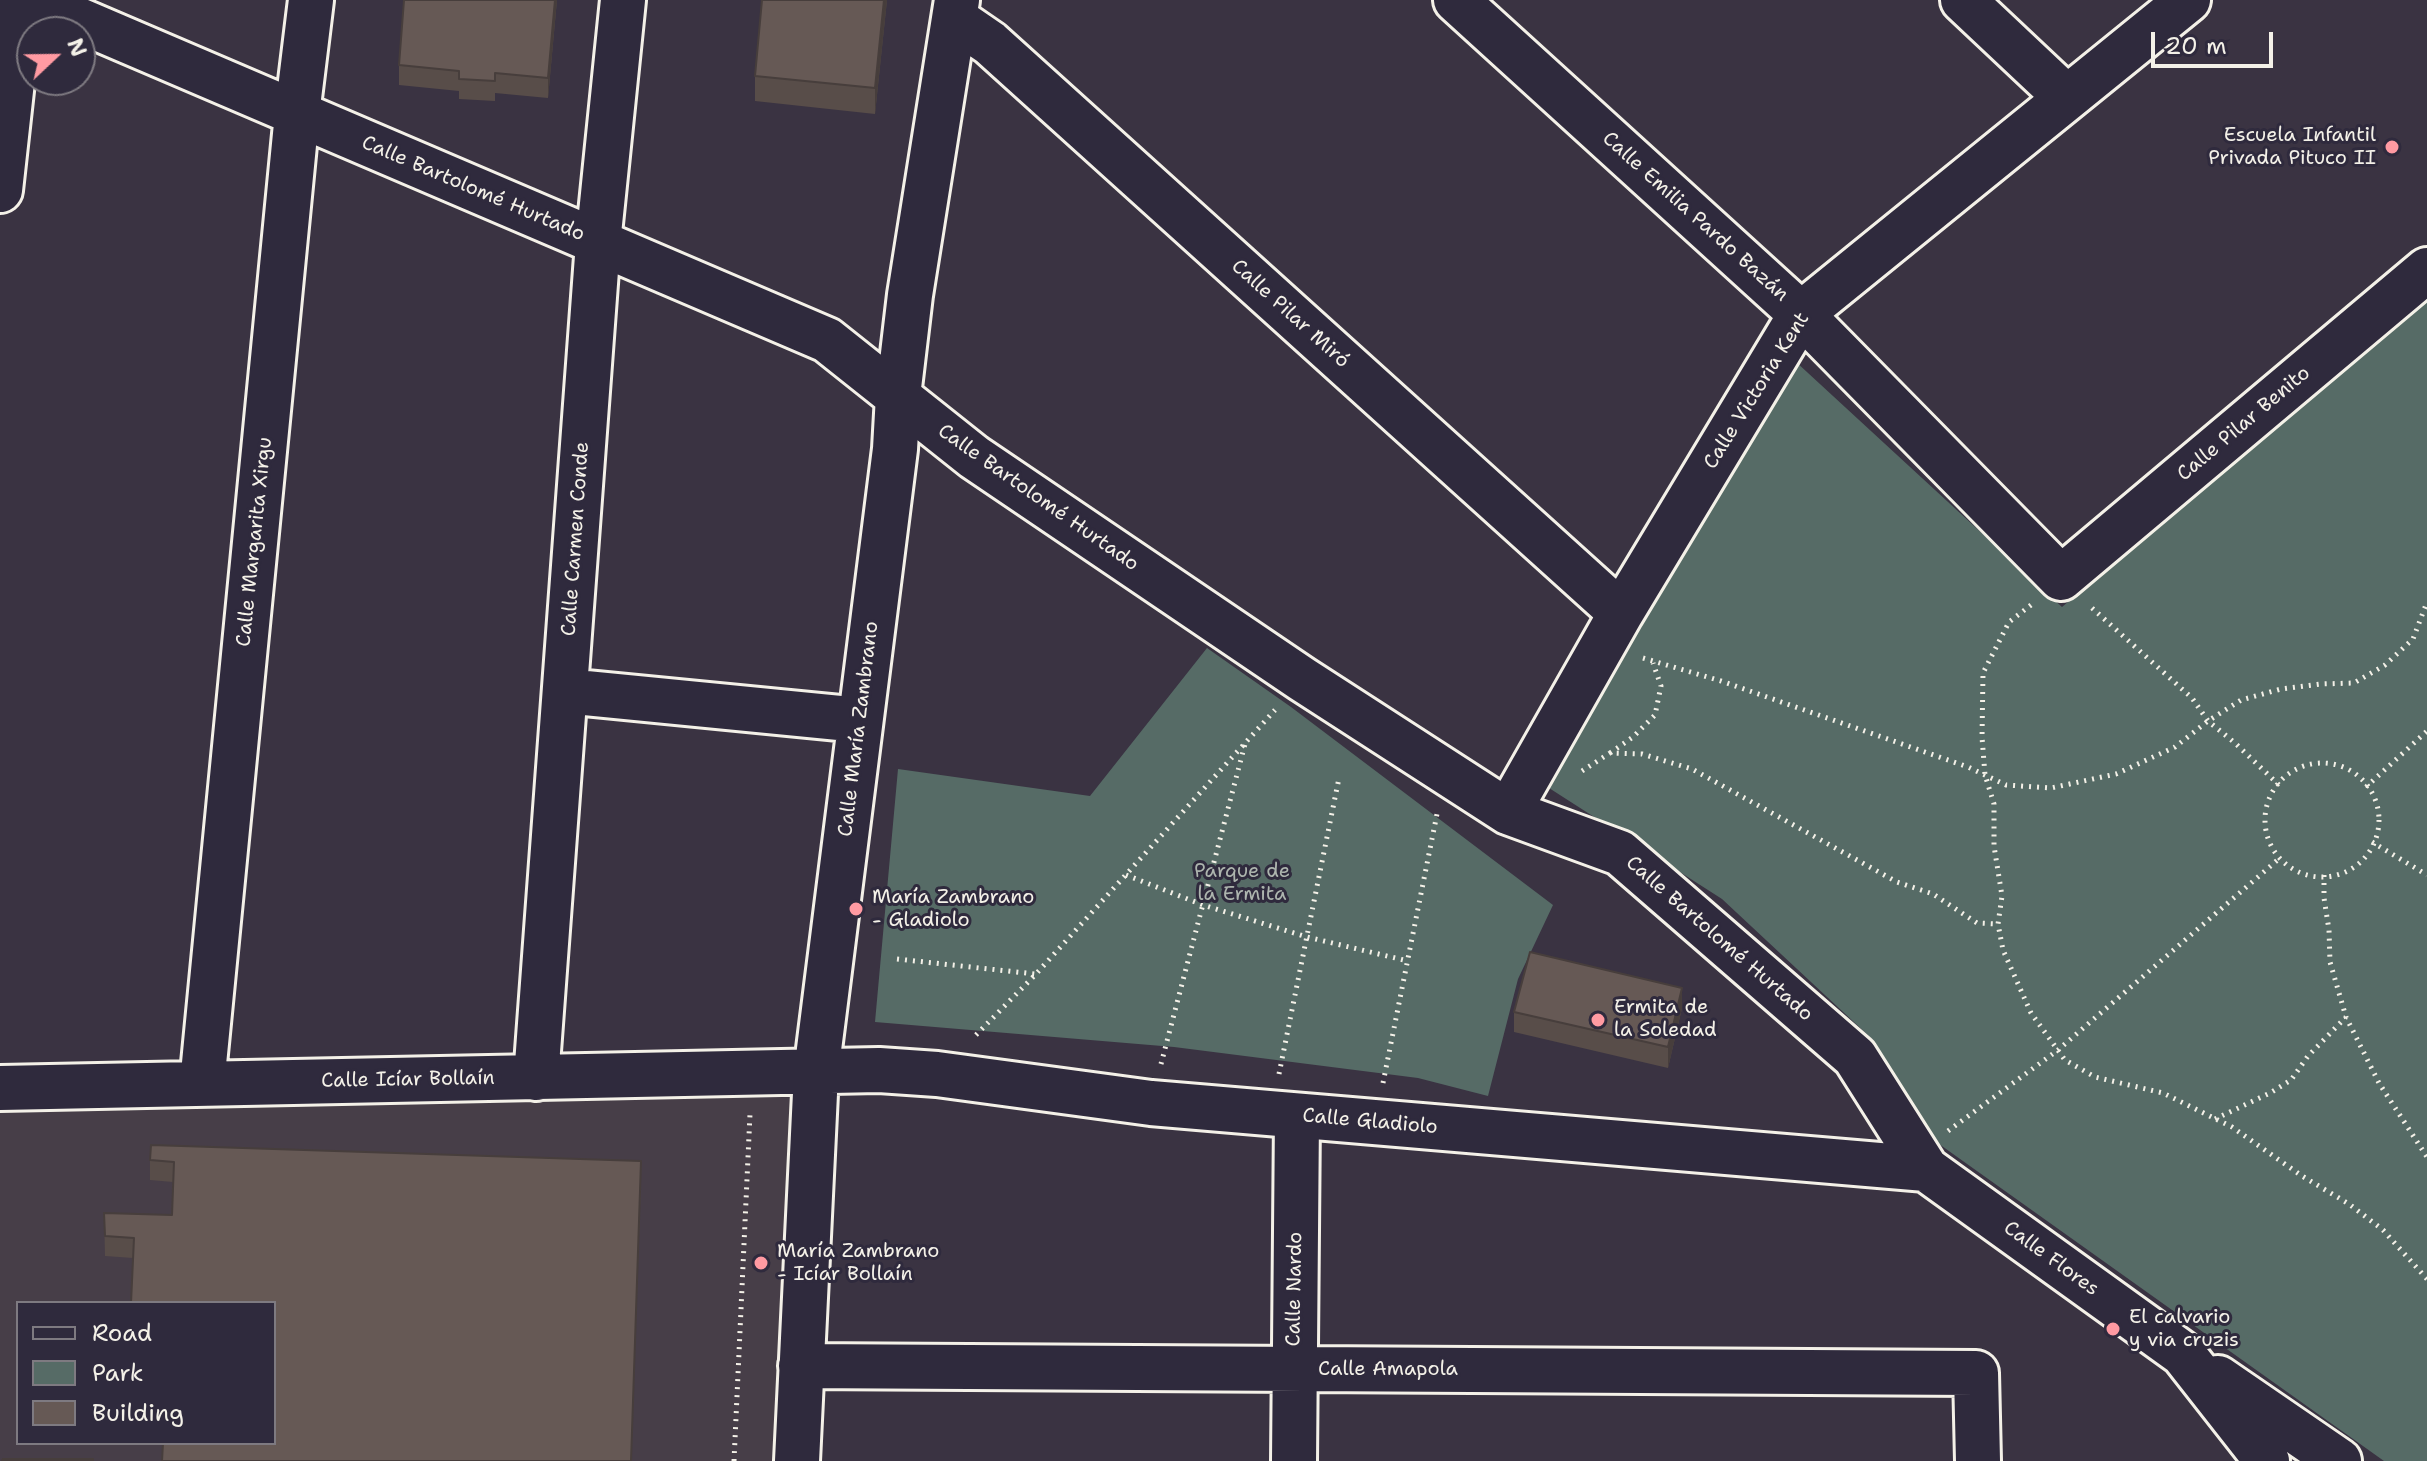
<!DOCTYPE html>
<meta charset="utf-8">
<style>
body{margin:0}
#map{position:relative;width:2427px;height:1461px;overflow:hidden;background:#3a3342;font-family:"Shantell Sans",sans-serif}
canvas{display:block}
.legend{position:absolute;left:16px;top:1301px;width:260px;height:144px;box-sizing:border-box;background:#2f2a3d;border:2px solid #7e7a81;margin:0;padding:10px 14px;list-style:none;font-size:24px;color:#f4f1e8}
.legend li{display:flex;align-items:center;gap:16px;height:40px}
.legend b{width:40px;border:2px solid #7e7a81}
.north{position:absolute;left:16px;top:16px;width:80px;height:80px;box-sizing:border-box;background:#2f2a3d;border:2px solid #7e7a81;border-radius:50%;rotate:68deg;font-size:22px;font-weight:700;line-height:32px;text-align:center;color:#f4f1e8}
.north::after{content:'';display:block;margin:auto;width:28px;height:36px;background:#ff9aa2;clip-path:polygon(50% 0,100% 100%,50% 72%,0 100%)}
.scale{position:absolute;left:2151px;top:32px;width:122px;height:36px;box-sizing:border-box;border:4px solid #f4f1e8;border-top:0;padding-left:10px;font-size:24px;line-height:28px;white-space:nowrap;color:#f4f1e8;-webkit-text-stroke:6px #2f2a3d;paint-order:stroke}
</style>
<div id="map">
<canvas width="2427" height="1461"></canvas>
<ul class="legend">
<li><b style="height:10px;background:#2f2a3d"></b>Road</li>
<li><b style="height:22px;background:#566b66"></b>Park</li>
<li><b style="height:22px;background:#665955"></b>Building</li>
</ul>
<div class="north">N</div>
<div class="scale">20 m</div>
</div>
<script>
const ctx = document.querySelector('canvas').getContext('2d');
ctx.lineJoin = 'round';
function fill(path, color) {
  ctx.fillStyle = color;
  ctx.fill(path, 'evenodd');
}
function toPath(rows) {
  const path = new Path2D();
  for (const r of rows) {
    if (r.length === 3) {
      path.moveTo(r[0] + r[2], r[1]);
      path.arc(r[0], r[1], r[2], 0, 2 * Math.PI);
      continue;
    }
    path.moveTo(r[0], r[1]);
    for (let i = 2; i < r.length; i += 2) path.lineTo(r[i], r[i + 1]);
  }
  return path;
}
function stroke(path, color, width, dash) {
  ctx.strokeStyle = color;
  ctx.lineWidth = width;
  ctx.lineCap = dash ? 'butt' : 'round';
  ctx.setLineDash(dash || []);
  ctx.stroke(path);
}
function drawText(font, color, halo, rows, align = 'center') {
  ctx.font = font + ' "Shantell Sans",sans-serif';
  ctx.lineWidth = 6;
  ctx.setLineDash([]);
  ctx.textBaseline = 'middle';
  ctx.strokeStyle = halo;
  ctx.fillStyle = color;
  for (const [text, x, y, turn = 0] of rows) {
    ctx.save();
    ctx.translate(x, y);
    ctx.rotate((+turn || 0) * Math.PI / 180);
    ctx.textAlign = isNaN(turn) ? turn : align;
    if (halo) ctx.strokeText(text, 0, 0);
    ctx.fillText(text, 0, 0);
    ctx.restore();
  }
}
const built = toPath([
 [794,1097,774,1461,0,1461,0,1109],
 [18,1303,274,1303,274,1443,18,1443]
]);
const green = toPath([
 [2427,299,2427,1461,2384,1461,1925,1134,1871,1038,1722,899,1549,788,1624,647,1795,361,2062,607],
 [1207,648,1291,707,1553,905,1518,979,1488,1096,1418,1078,1174,1047,875,1022,898,769,1090,796]
]);
const path = toPath([
 [2031,605,2009,622,1983,673,1982,737,1985,775,1994,804,1994,846,2002,896,1998,924,2003,950,2031,1013,2065,1060,2095,1077,2163,1093,2232,1127,2302,1176,2349,1204,2383,1230,2427,1279],
 [2092,608,2192,698,2208,721,2235,743,2279,785],
 [1643,658,1721,681,1968,767,2006,785,2051,788,2116,774,2175,747,2208,721,2241,700,2281,689,2320,684,2354,683,2385,665,2413,639,2427,602],
 [1610,753,1633,737,1655,715,1661,686,1653,663],
 [2322,820,57],
 [1582,771,1610,753,1642,754,1692,769,1897,882,1933,894,1977,923,1998,924],
 [2366,787,2427,731],
 [2372,842,2427,875],
 [1126,875,1203,905,1307,937,1408,961],
 [2324,875,2324,898,2329,930,2330,962,2346,1017,2379,1083,2427,1157],
 [897,959,1035,974],
 [976,1035,1036,974,1275,710],
 [1161,1064,1245,744],
 [1279,1074,1339,778],
 [1383,1083,1437,814],
 [2215,1119,2270,1093,2291,1080,2308,1056,2346,1017],
 [1948,1131,2058,1050,2281,857],
 [734,1461,750,1114]
]);
const street = toPath([
 [32,0,827,340,974,457,1302,679,1508,812,1620,853,1855,1057,1926,1169,2183,1354,2267,1461],
 [1456,0,1801,314,2061,578,2427,270],
 [1963,0,2066,97],
 [955,19,990,43,1621,613],
 [0,190,21,0],
 [565,691,860,720],
 [1508,812,1621,613,1801,314,2188,0],
 [536,1078,598,243,623,0],
 [202,1084,297,114,311,0],
 [0,1088,879,1070,937,1074,1151,1103,1926,1169],
 [801,1366,1976,1373,1978,1461],
 [2218,1378,2339,1461],
 [797,1461,816,1073,895,449,898,396,910,295,957,0],
 [1294,1461,1297,1116]
]);
const wall = toPath([
 [557,0,548,98,495,93,495,101,459,99,459,91,399,85,399,65],
 [762,0,887,0,875,114,755,101,755,76],
 [1682,1008,1668,1068,1514,1032,1514,1012],
 [150,1160,641,1181,631,1461,162,1461,274,1443,133,1258,105,1256,104,1213,172,1215,173,1182,150,1180]
]);
const shadedWall = toPath([
 [555,0,557,0,548,98,548,78],
 [884,0,887,0,875,114,875,88],
 [1682,988,1682,1008,1668,1068,1668,1047]
]);
const building = toPath([
 [404,0,555,0,548,78,495,73,495,81,459,79,459,71,399,65,404,0],
 [762,0,884,0,875,88,755,76,762,0],
 [1530,952,1682,988,1668,1047,1514,1012,1530,952],
 [151,1145,641,1161,631,1461,162,1461,163,1443,274,1443,274,1303,131,1303,134,1238,105,1236,104,1213,172,1215,174,1162,150,1160,151,1145],
 [3,1459,93,1459,93,1461,2,1461,3,1459]
]);
const markers = [
 [2392,147,8,"#ff9aa2"],
 [856,909,8,"#ff9aa2"],
 [1598,1020,8,"#ff9aa2"],
 [761,1263,8,"#ff9aa2"],
 [2113,1329,8,"#ff9aa2"]
];
const poiNames = [
 ["Escuela Infantil",2376,136,"right"],
 ["Privada Pituco II",2376,159,"right"],
 ["María Zambrano",872,898],
 ["- Gladiolo",872,921],
 ["Ermita de",1614,1008],
 ["la Soledad",1614,1031],
 ["María Zambrano",777,1252],
 ["- Icíar Bollaín",777,1275],
 ["El calvario",2129,1318],
 ["y via cruzis",2129,1341]
];
const streetNames = [
 ["Calle Bartolomé Hurtado",473,189,23],
 ["Calle Emilia Pardo Bazán",1695,217,42],
 ["Calle Pilar Miró",1290,314,42],
 ["Calle Victoria Kent",1757,391,-58],
 ["Calle Pilar Benito",2244,424,-40],
 ["Calle Bartolomé Hurtado",1038,498,35],
 ["Calle Carmen Conde",576,539,-86],
 ["Calle Margarita Xirgu",255,542,-84],
 ["Calle María Zambrano",859,729,-83],
 ["Calle Bartolomé Hurtado",1719,939,41],
 ["Calle Icíar Bollaín",408,1080,-1],
 ["Calle Gladiolo",1370,1122,5],
 ["Calle Flores",2051,1259,36],
 ["Calle Nardo",1295,1289,-89],
 ["Calle Amapola",1388,1370]
];
const parkNames = [
 ["Parque de",1242,872],
 ["la Ermita",1242,895]
];
fill(built, '#473e48');
fill(green, '#566b66');
stroke(street, '#f4f1e8', 50);
stroke(path, '#f4f1e8', 5, [2, 6]);
stroke(street, '#2f2a3d', 44);
fill(wall, '#584d49');
fill(shadedWall, '#473e3c');
fill(building, '#665955');
stroke(building, '#473e3c', 2);
for (const [x, y, r, color] of markers) {
  const dot = new Path2D();
  dot.arc(x, y, r, 0, 2 * Math.PI);
  ctx.fillStyle = color;
  ctx.fill(dot);
  stroke(dot, '#2f2a3d', 3);
}
drawText('20px', '#f4f1e8', '#2f2a3d', poiNames, 'left');
drawText('20px', '#f4f1e8', '#2f2a3d', streetNames);
drawText('20px', '#adb5ae', '#2f2a3d', parkNames);
</script>
